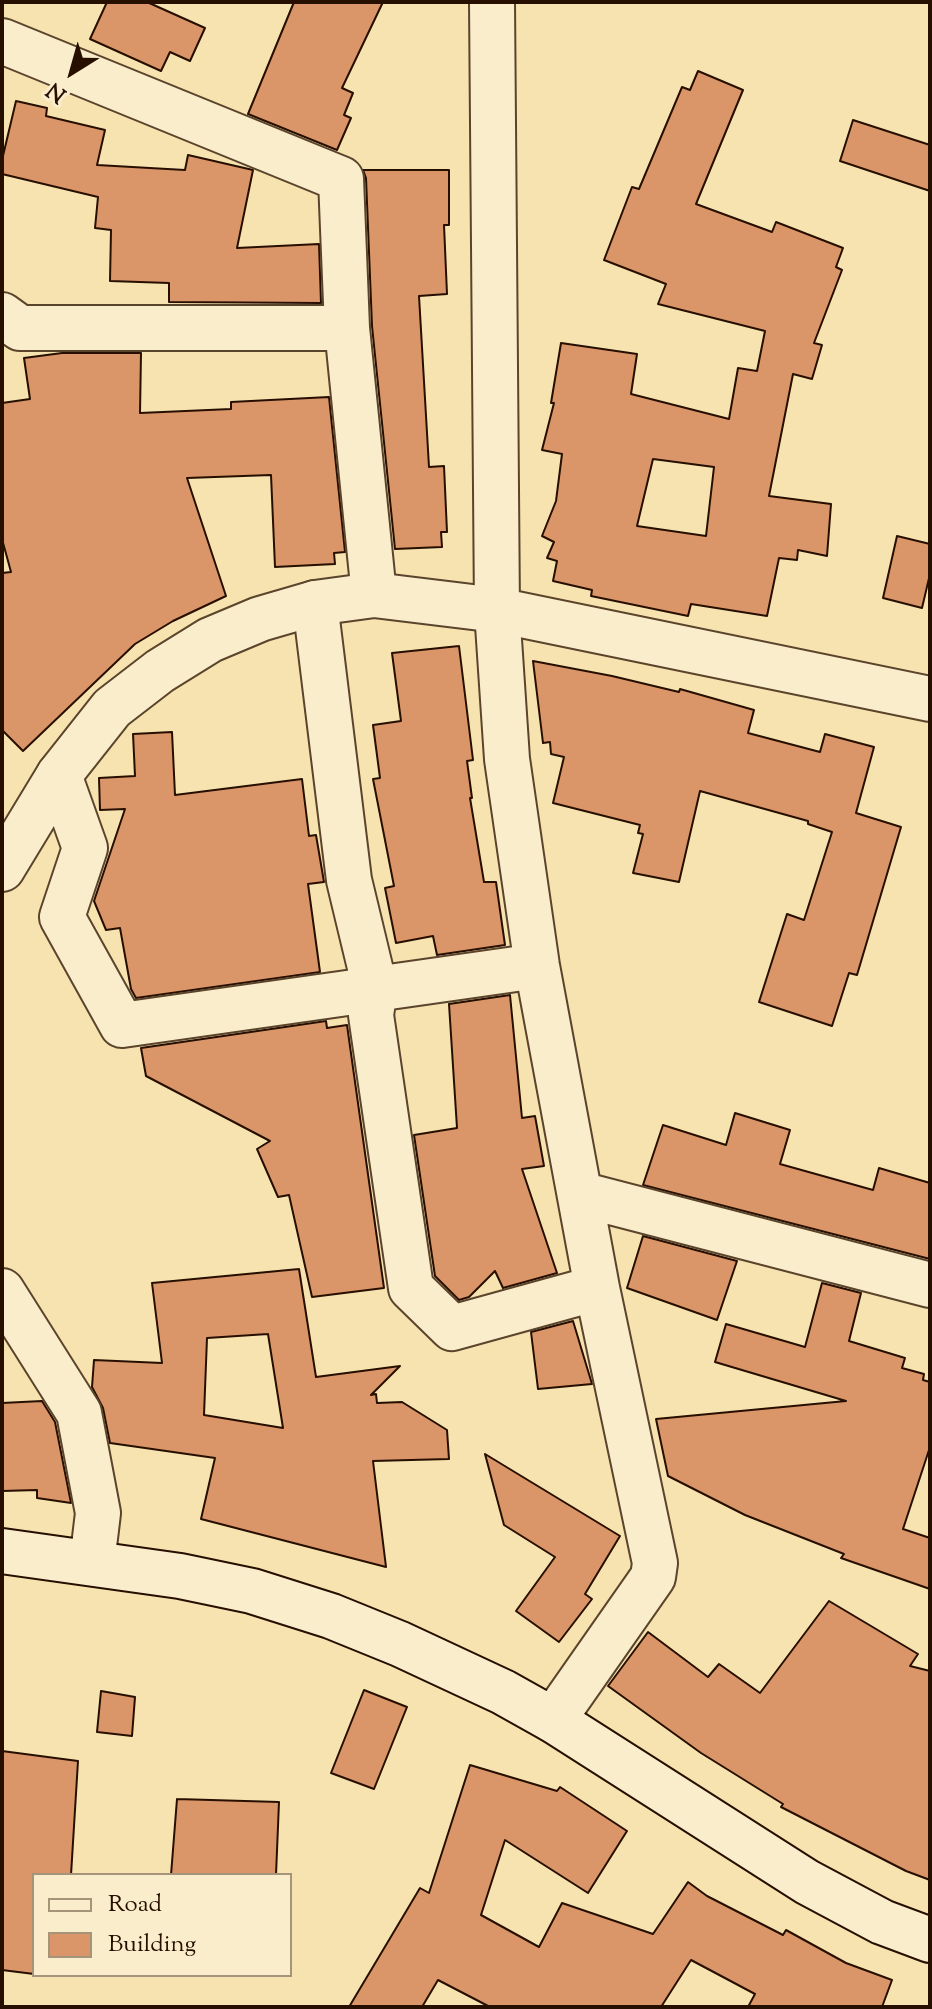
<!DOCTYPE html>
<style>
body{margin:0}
#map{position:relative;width:932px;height:2009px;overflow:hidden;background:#f7e3b0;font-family:"Sorts Mill Goudy",serif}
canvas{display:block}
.frame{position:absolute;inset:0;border:4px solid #270f00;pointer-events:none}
.legend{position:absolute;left:32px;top:1873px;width:260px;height:104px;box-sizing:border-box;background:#faedcc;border:2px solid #a6947a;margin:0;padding:10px 14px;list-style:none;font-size:24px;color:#270f00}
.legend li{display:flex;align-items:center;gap:16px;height:40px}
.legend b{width:40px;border:2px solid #a6947a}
.north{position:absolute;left:32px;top:32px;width:80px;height:80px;-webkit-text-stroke:6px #faedcc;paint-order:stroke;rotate:217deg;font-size:22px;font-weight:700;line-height:32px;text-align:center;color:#270f00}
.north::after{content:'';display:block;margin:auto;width:28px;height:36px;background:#270f00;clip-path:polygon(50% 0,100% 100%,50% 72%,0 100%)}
</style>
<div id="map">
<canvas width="932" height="2009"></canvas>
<div class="frame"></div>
<ul class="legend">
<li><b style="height:10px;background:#faedcc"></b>Road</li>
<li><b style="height:22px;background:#da9568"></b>Building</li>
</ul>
<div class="north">N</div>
</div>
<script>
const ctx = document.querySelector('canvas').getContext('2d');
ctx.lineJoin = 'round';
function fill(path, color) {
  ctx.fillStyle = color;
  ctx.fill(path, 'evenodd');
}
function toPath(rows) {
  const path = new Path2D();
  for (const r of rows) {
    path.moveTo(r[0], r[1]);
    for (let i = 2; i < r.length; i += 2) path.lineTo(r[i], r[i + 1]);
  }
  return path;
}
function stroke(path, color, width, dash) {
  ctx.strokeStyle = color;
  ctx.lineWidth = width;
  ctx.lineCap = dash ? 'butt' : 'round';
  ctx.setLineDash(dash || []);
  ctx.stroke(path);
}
const building = toPath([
 [107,2,147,2,205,28,190,61,170,52,161,71,90,39,107,2],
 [294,2,383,2,342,88,353,93,344,115,351,118,337,150,248,114,294,2],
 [698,71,743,90,696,204,772,232,776,222,843,248,836,267,842,270,814,343,822,345,812,379,793,374,769,496,831,504,827,556,798,550,797,560,779,558,767,616,691,604,688,616,591,596,592,590,553,581,557,561,547,558,554,542,542,536,556,501,562,454,542,450,554,403,551,403,561,343,637,354,631,394,729,419,738,368,757,371,765,331,658,304,666,284,604,260,632,187,639,189,682,87,690,90,698,71],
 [653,459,714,467,706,536,637,526,653,459],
 [16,101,47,108,46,116,105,130,97,165,185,170,188,155,253,170,237,248,319,244,321,303,169,302,169,283,110,281,111,230,95,228,98,197,2,174,2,160,16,101],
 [853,120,930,145,930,191,840,161,853,120],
 [363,170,449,170,449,225,444,225,447,294,419,296,429,467,444,466,447,532,441,532,442,547,395,549,372,326,366,178,363,170],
 [62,353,141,353,140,413,231,409,231,402,329,397,345,552,334,553,335,564,275,567,271,475,187,478,226,596,173,621,135,644,23,751,2,730,2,573,11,572,2,539,2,403,30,399,24,358,62,353],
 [897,536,930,544,930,574,922,608,883,598,897,536],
 [459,646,473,760,467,761,472,798,470,798,484,882,496,882,505,945,437,955,433,936,396,943,385,888,394,886,373,779,380,778,373,725,401,721,392,653,459,646],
 [533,661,612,676,679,692,680,689,754,710,748,733,820,752,825,734,874,747,856,813,901,827,857,975,849,973,832,1026,759,1002,787,914,804,920,832,832,808,824,808,821,700,791,679,882,633,873,643,834,638,833,640,825,553,803,564,757,551,754,550,742,543,743,533,661],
 [172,732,175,795,302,779,309,836,316,835,324,882,308,884,320,972,136,998,131,989,120,928,106,930,94,901,125,809,100,810,99,778,135,776,133,734,172,732],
 [510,995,522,1118,535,1116,544,1166,522,1169,557,1273,503,1288,495,1271,469,1297,459,1300,435,1276,414,1135,457,1128,449,1004,510,995],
 [326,1021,327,1028,347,1025,384,1288,312,1297,289,1195,278,1197,257,1149,270,1141,146,1076,141,1048,326,1021],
 [735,1113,790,1130,780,1164,873,1190,879,1168,930,1183,930,1259,643,1185,663,1125,726,1145,735,1113],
 [643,1236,737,1261,717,1320,627,1288,643,1236],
 [299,1269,316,1377,400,1366,371,1395,376,1394,377,1403,402,1402,447,1430,449,1459,373,1461,386,1567,201,1519,215,1458,110,1443,103,1408,92,1387,94,1360,162,1363,152,1283,299,1269],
 [268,1334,283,1428,204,1415,207,1338,268,1334],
 [822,1283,861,1293,849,1341,905,1358,902,1368,924,1374,923,1380,930,1382,930,1447,903,1529,930,1538,930,1589,841,1558,844,1554,745,1515,668,1476,656,1419,846,1401,715,1362,726,1324,805,1347,822,1283],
 [573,1321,592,1384,538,1389,531,1332,573,1321],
 [42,1401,55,1422,71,1503,37,1498,37,1490,2,1491,2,1403,42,1401],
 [485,1454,620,1536,585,1594,592,1599,559,1642,516,1611,555,1557,504,1525,485,1454],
 [829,1601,918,1654,910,1666,930,1671,930,1880,906,1871,781,1807,783,1804,701,1753,608,1686,648,1632,708,1677,719,1664,760,1693,829,1601],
 [364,1690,407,1707,374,1789,331,1773,364,1690],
 [101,1691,135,1697,132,1736,97,1732,101,1691],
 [2,1751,78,1761,71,1875,34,1875,34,1974,2,1970,2,1751],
 [470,1765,557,1791,560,1787,627,1831,588,1893,505,1840,481,1915,539,1947,562,1903,653,1934,688,1882,707,1896,783,1935,786,1930,846,1963,892,1980,882,2007,748,2007,755,1994,691,1960,661,2007,490,2007,438,1980,422,2007,349,2007,420,1888,429,1893,470,1765],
 [177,1799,279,1802,276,1875,171,1875,177,1799]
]);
const minor = toPath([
 [2,41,341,179,347,328,374,595],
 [2,315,20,328,347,328],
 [315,603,349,880,375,988,371,1015,411,1288,452,1328,597,1288],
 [497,610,507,759,537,966,597,1288,655,1563,653,1577,553,1720],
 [59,775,85,848,62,917,122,1025,537,966],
 [580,1194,930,1285],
 [2,1291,79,1413,98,1513,92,1563]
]);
const tertiary = toPath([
 [492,2,497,610],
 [2,869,59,775,112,708,160,671,210,640,260,619,315,603,374,595,497,610,930,699]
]);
const secondary = toPath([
 [2,1551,180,1576,252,1591,331,1616,400,1644,503,1692,553,1720,807,1882,882,1922,930,1940]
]);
fill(building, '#da9568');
stroke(building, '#270f00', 2);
stroke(minor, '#5b442c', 48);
stroke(tertiary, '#5b442c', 48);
stroke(secondary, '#270f00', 48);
stroke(minor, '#faedcc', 44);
stroke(tertiary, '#faedcc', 44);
stroke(secondary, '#faedcc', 44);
</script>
